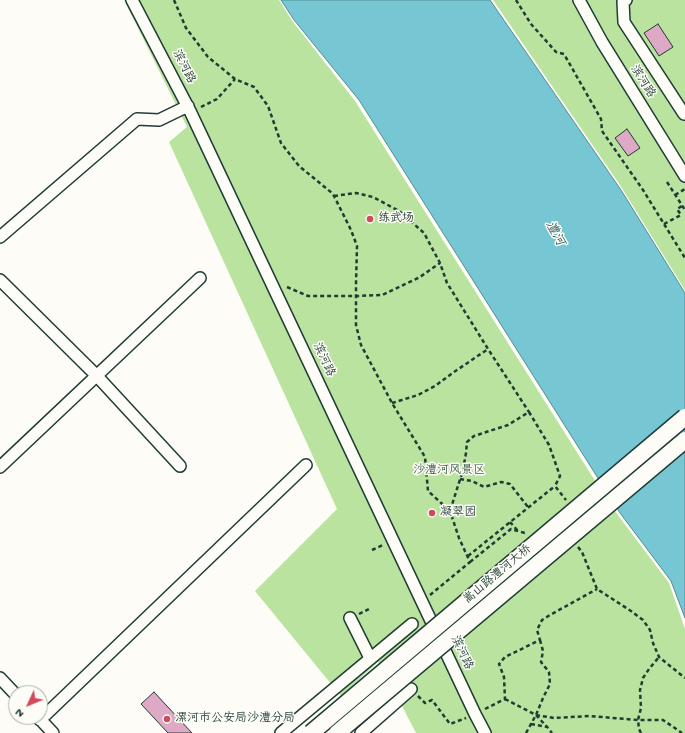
<!DOCTYPE html>
<meta charset="utf-8">
<style>
body{margin:0}
#map{position:relative;width:685px;height:733px;overflow:hidden;background:#fdfcf7;font-family:"Gochi Hand",sans-serif}
canvas{display:block}
.north{position:absolute;left:8px;top:685px;width:40px;height:40px;box-sizing:border-box;background:#fdfcf7;border:1px solid #a4b0a9;border-radius:50%;rotate:226deg;font-size:11px;font-weight:700;line-height:16px;text-align:center;color:#1f3d34}
.north::after{content:'';display:block;margin:auto;width:14px;height:18px;background:#d1495b;clip-path:polygon(50% 0,100% 100%,50% 72%,0 100%)}
</style>
<div id="map">
<canvas width="685" height="733"></canvas>
<div class="north">N</div>
</div>
<script>
const ctx = document.querySelector('canvas').getContext('2d');
ctx.lineJoin = 'round';
function fill(path, color) {
  ctx.fillStyle = color;
  ctx.fill(path, 'evenodd');
}
function toPath(rows) {
  const path = new Path2D();
  for (const r of rows) {
    path.moveTo(r[0], r[1]);
    for (let i = 2; i < r.length; i += 2) path.lineTo(r[i], r[i + 1]);
  }
  return path;
}
function stroke(path, color, width, dash) {
  ctx.strokeStyle = color;
  ctx.lineWidth = width;
  ctx.lineCap = dash ? 'butt' : 'round';
  ctx.setLineDash(dash || []);
  ctx.stroke(path);
}
function drawText(font, color, halo, rows, align = 'center') {
  ctx.font = font + ' "Gochi Hand","LXGW WenKai TC",sans-serif';
  ctx.lineWidth = 3;
  ctx.setLineDash([]);
  ctx.textBaseline = 'middle';
  ctx.strokeStyle = halo;
  ctx.fillStyle = color;
  for (const [text, x, y, turn = 0] of rows) {
    ctx.save();
    ctx.translate(x, y);
    ctx.rotate((+turn || 0) * Math.PI / 180);
    ctx.textAlign = isNaN(turn) ? turn : align;
    if (halo) ctx.strokeText(text, 0, 0);
    ctx.fillText(text, 0, 0);
    ctx.restore();
  }
}
const green = toPath([
 [124,0,279,0,293,22,355,101,604,495,620,518,669,583,685,629,685,733,416,733,388,679,378,662,341,696,255,591,337,509,169,142,187,127],
 [493,0,685,0,685,290,620,185]
]);
const water = toPath([
 [281,0,490,0,621,190,685,293,685,618,671,581,620,513,359,100,294,20,281,0]
]);
const building = toPath([
 [658,24,673,47,659,56,644,33,658,24],
 [627,129,640,148,628,156,615,138,627,129],
 [154,692,192,733,168,733,141,704,154,692]
]);
const path = toPath([
 [174,0,186,28,208,57,235,79,254,87,268,106,281,143,299,166,332,193,334,196,351,230,357,246,356,283,356,325,361,345,392,403,425,457,428,491,450,511,463,470,466,453,467,442,474,436,508,425,529,412,549,445,560,476,555,486,566,500],
 [516,0,531,24,556,52,564,54,601,119,602,131,643,190,685,258],
 [201,107,217,99,235,79],
 [667,182,685,210],
 [675,195,685,189],
 [334,196,356,193,373,197,399,211,424,233,440,263,447,283,488,349,529,412],
 [664,224,681,215,677,209,682,206],
 [287,287,308,296,356,296,382,295,420,277,440,263],
 [392,403,418,395,435,386,454,372,488,349],
 [460,479,472,481,484,487,501,482,510,484,528,507],
 [510,522,518,531],
 [578,547,582,552,597,589,631,611,643,620,650,630,653,643,659,657,685,678],
 [372,550,383,545],
 [468,556,555,486],
 [470,562,511,529,525,533],
 [430,595,470,562,459,538,450,511],
 [359,614,369,609],
 [418,696,425,703,432,700,450,724,466,718],
 [505,699,536,715,548,728,552,733],
 [485,709,505,699,504,677,499,664,505,657,540,640,537,630,542,620,550,615,597,589],
 [536,715,554,718,590,716,638,720,663,720,682,733],
 [531,724,548,727],
 [526,733,536,715,543,698,550,684,549,672,541,662,543,651,540,640],
 [641,733,639,729,638,720,641,708,640,690,643,678,649,669,659,657]
]);
const street = toPath([
 [132,0,190,111,475,714,485,733],
 [579,0,602,42,685,176],
 [626,0,623,2,624,22,684,114],
 [0,237,137,119,159,120,188,106],
 [0,280,96,375,180,466],
 [0,467,200,278],
 [350,618,370,658],
 [0,678,16,695],
 [38,717,53,733],
 [40,720,306,465],
 [281,733,412,624],
 [361,733,411,689]
]);
const secondaryBridge = toPath([
 [311,733,685,417],
 [337,733,685,440]
]);
const markers = [
 [370,219,4,"#d1495b"],
 [432,513,4,"#d1495b"],
 [167,719,4,"#d1495b"]
];
const streetNames = [
 ["滨河路",183,67,63],
 ["滨河路",642,82,58],
 ["滨河路",323,360,65],
 ["嵩山路澧河大桥",498,575,-40],
 ["滨河路",461,653,65]
];
const poiNames = [
 ["练武场",378,219],
 ["凝翠园",440,513],
 ["漯河市公安局沙澧分局",175,719]
];
const parkNames = [
 ["沙澧河风景区",449,471]
];
const waterNames = [
 ["澧河",554,234,61]
];
fill(green, '#b9e39f');
fill(water, '#77c6d4');
stroke(water, '#548f94', 1);
fill(building, '#dda9c4');
stroke(building, '#1f3d34', 1);
stroke(street, '#1f3d34', 14);
stroke(path, '#1f3d34', 2.5, [4, 3]);
stroke(street, '#fdfcf7', 11);
stroke(secondaryBridge, '#1f3d34', 19, []);
stroke(secondaryBridge, '#fdfcf7', 16);
for (const [x, y, r, color] of markers) {
  const dot = new Path2D();
  dot.arc(x, y, r, 0, 2 * Math.PI);
  ctx.fillStyle = color;
  ctx.fill(dot);
  stroke(dot, '#fdfcf7', 1.5);
}
drawText('12px', '#1f3d34', '#fdfcf7', streetNames);
drawText('12px', '#1f3d34', '#fdfcf7', poiNames, 'left');
drawText('12px', '#3e5e49', '#fdfcf7', parkNames);
drawText('italic 13px', '#355f5c', '#fdfcf7', waterNames);
</script>
